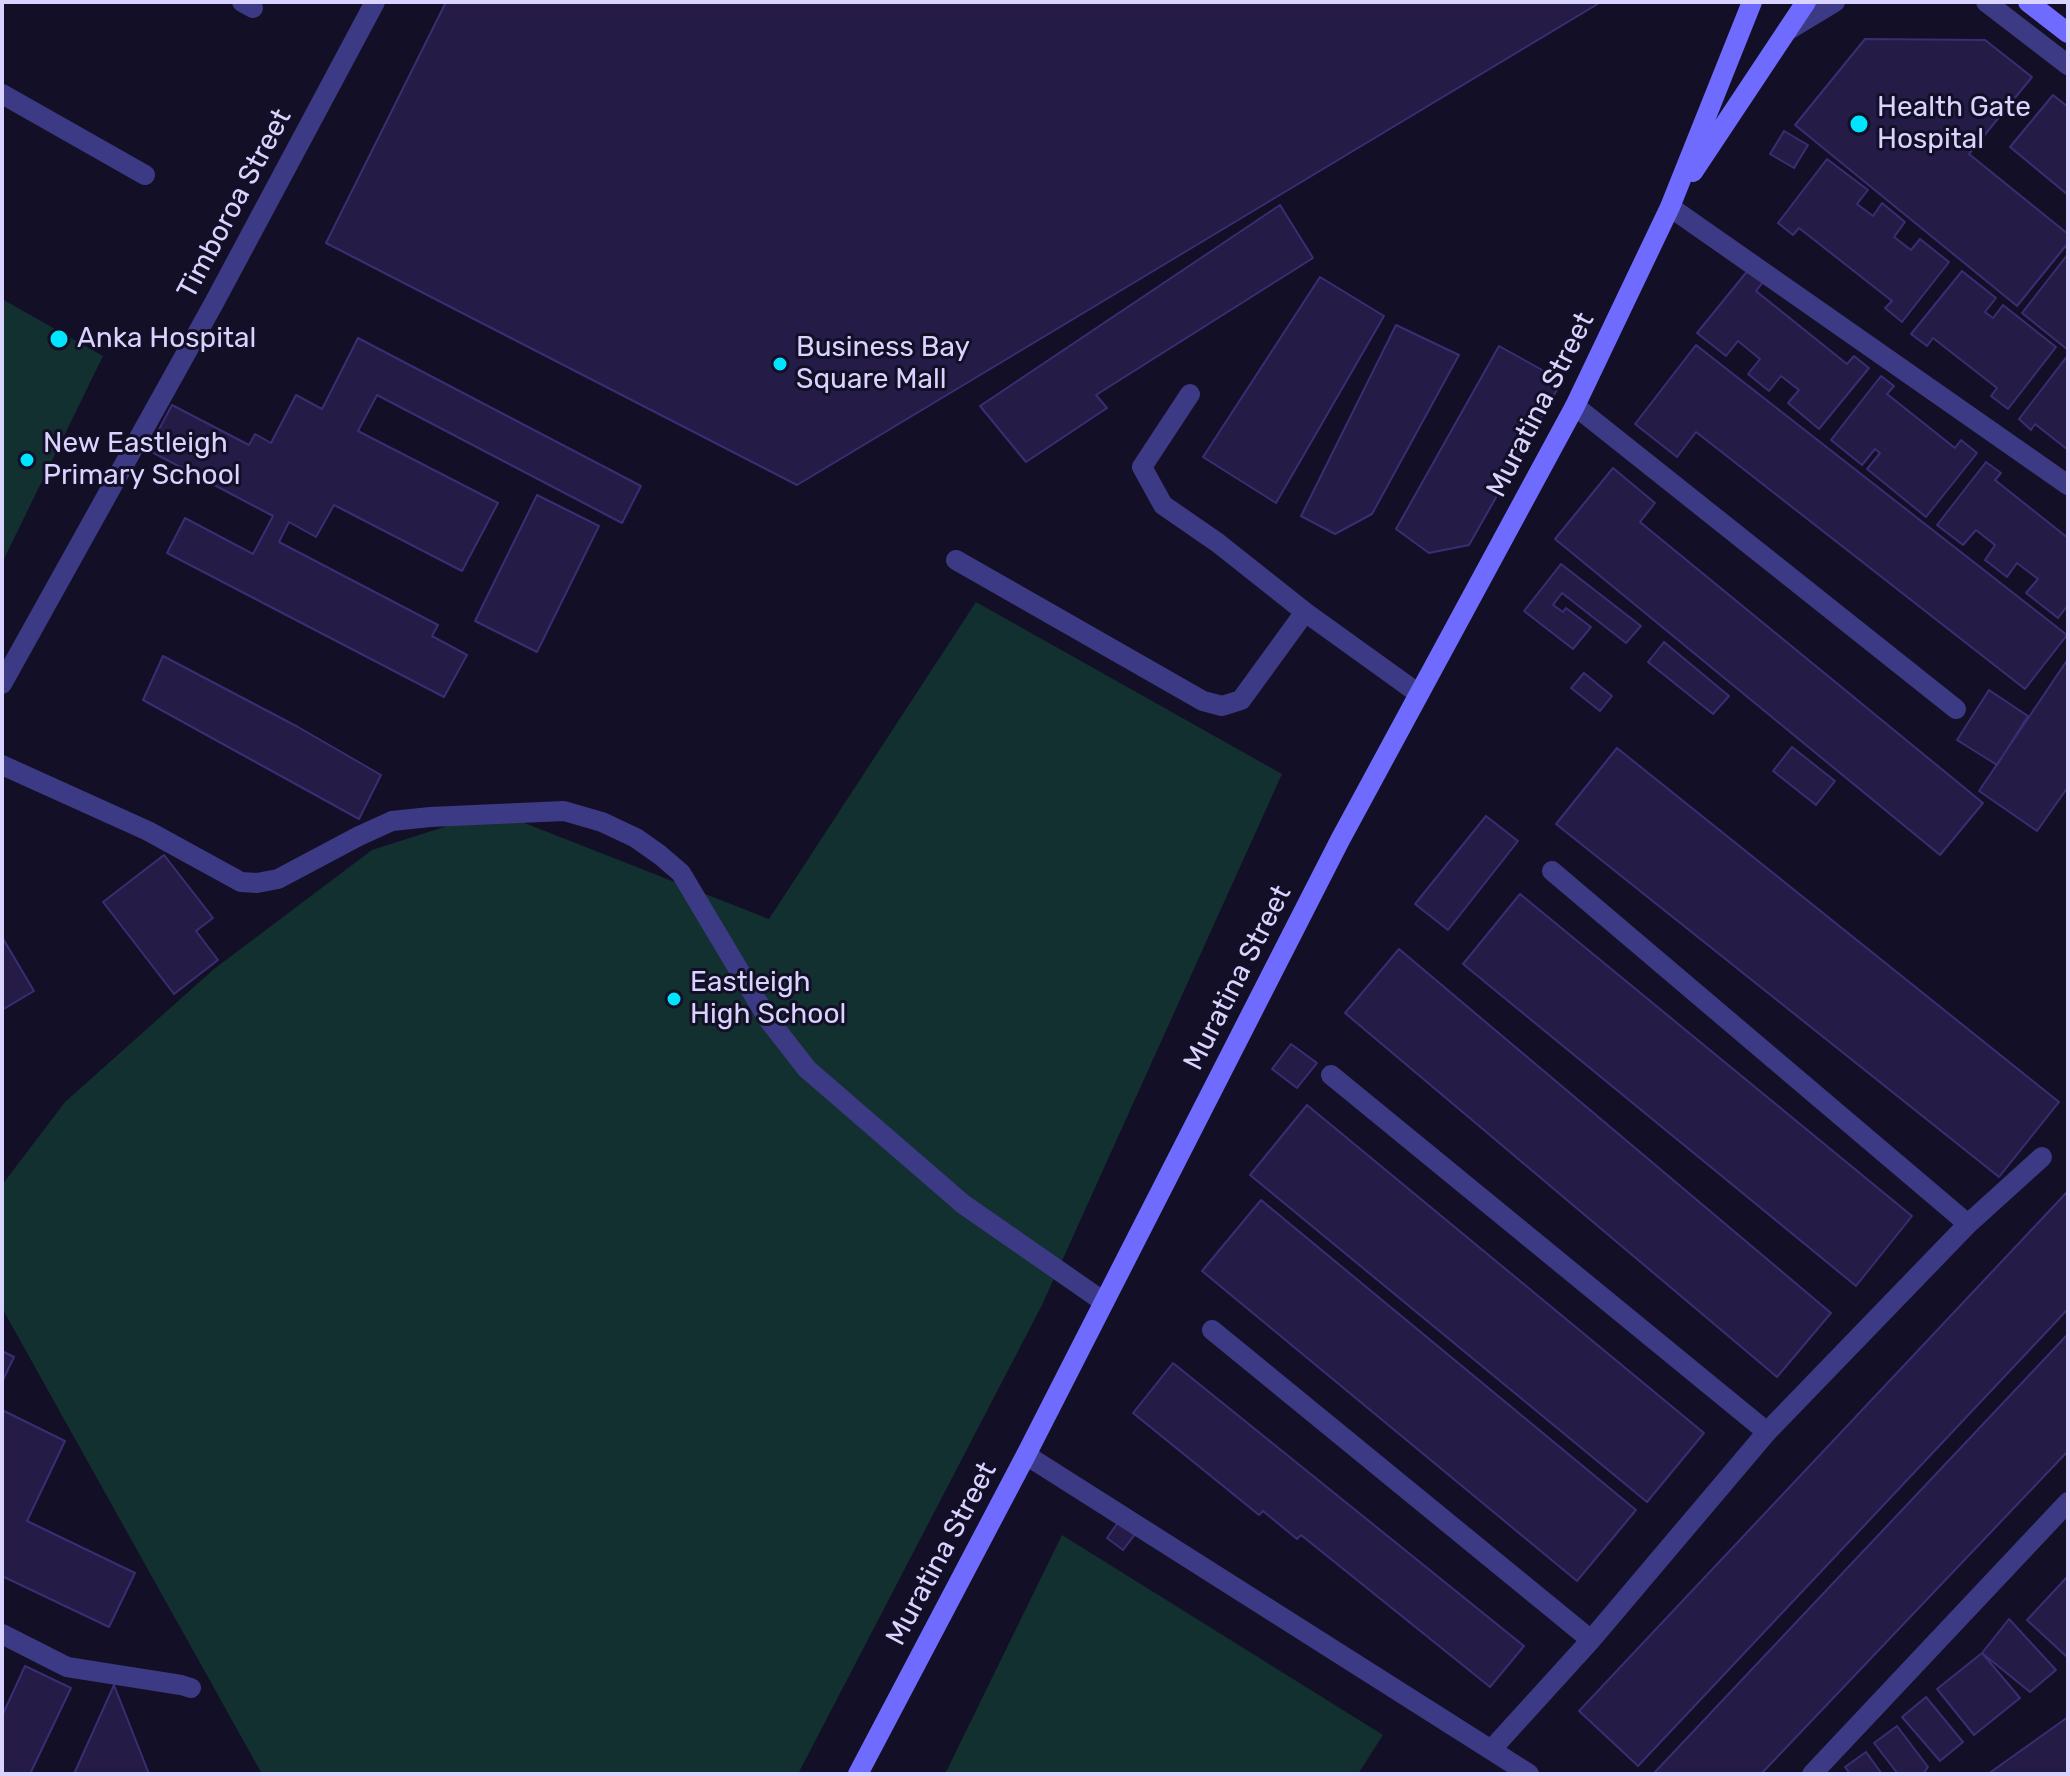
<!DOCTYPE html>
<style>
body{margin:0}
#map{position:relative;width:2070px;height:1776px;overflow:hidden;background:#130f26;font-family:Rubik,sans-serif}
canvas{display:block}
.frame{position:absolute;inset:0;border:4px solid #d9d4ff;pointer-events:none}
</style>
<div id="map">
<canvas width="2070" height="1776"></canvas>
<div class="frame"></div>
</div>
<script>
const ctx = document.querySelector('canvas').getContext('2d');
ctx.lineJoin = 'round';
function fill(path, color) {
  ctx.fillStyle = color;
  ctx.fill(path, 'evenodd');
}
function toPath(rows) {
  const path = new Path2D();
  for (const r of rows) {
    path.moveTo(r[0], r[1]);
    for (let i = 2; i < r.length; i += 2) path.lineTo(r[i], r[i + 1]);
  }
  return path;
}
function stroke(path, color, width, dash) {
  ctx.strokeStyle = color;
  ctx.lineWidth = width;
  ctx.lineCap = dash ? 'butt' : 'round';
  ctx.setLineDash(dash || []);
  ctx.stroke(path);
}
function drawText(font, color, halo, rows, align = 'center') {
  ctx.font = font + ' Rubik,sans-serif';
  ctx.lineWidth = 6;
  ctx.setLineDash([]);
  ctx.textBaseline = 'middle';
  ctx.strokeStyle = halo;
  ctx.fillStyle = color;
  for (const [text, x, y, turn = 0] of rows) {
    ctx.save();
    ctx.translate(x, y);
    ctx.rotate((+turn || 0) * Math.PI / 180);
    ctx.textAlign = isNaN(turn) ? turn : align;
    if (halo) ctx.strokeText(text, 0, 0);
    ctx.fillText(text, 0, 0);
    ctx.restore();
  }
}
const green = toPath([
 [2,299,103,356,2,563],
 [976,602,1282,774,1042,1305,798,1774,262,1774,2,1308,2,1185,65,1102,214,969,372,850,494,811,769,919],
 [1062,1535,1383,1735,1358,1774,945,1774]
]);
const building = toPath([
 [446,2,1601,2,797,485,326,243,446,2],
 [1865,39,1985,40,2032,77,1969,154,2068,234,2068,243,2017,306,1795,125,1865,39],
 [2053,95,2068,107,2068,195,2010,147,2053,95],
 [1784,131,1808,145,1794,168,1770,154,1784,131],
 [1827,159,1868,190,1857,204,1873,216,1882,203,1905,222,1894,237,1911,250,1920,239,1949,262,1902,322,1885,308,1892,301,1799,228,1793,235,1778,223,1827,159],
 [1280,205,1313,258,1096,395,1107,408,1026,462,980,406,1280,205],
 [2068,254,2068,350,2022,313,2068,254],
 [1749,269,1764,281,1756,291,1847,364,1854,356,1869,368,1819,429,1788,403,1799,390,1781,376,1769,391,1748,374,1760,359,1738,341,1726,356,1697,333,1749,269],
 [1962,271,1996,298,1985,312,1993,318,2003,305,2056,347,2008,409,1991,396,1997,388,1933,338,1927,346,1911,334,1962,271],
 [1320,277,1384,316,1276,503,1203,457,1320,277],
 [1396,325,1459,355,1372,514,1335,534,1301,516,1396,325],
 [358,338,641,486,622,523,377,395,358,431,498,503,462,571,334,505,316,537,289,522,279,542,438,625,432,636,467,655,444,697,167,553,185,518,253,554,273,516,148,450,172,405,249,445,255,434,271,443,296,395,322,409,358,338],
 [1696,345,2067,635,2025,689,1696,432,1677,457,1635,424,1696,345],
 [1499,346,1562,381,1469,545,1429,553,1396,529,1499,346],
 [2068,355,2068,450,2035,424,2031,430,2019,419,2068,355],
 [1881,376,1894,386,1887,394,1955,448,1961,440,1977,453,1926,517,1867,469,1880,453,1875,449,1862,465,1831,440,1881,376],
 [1986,462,2001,473,1995,480,2068,538,2068,605,2058,618,2026,593,2038,579,2017,563,2007,577,1985,560,1995,545,1976,530,1963,545,1937,525,1986,462],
 [1613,468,1655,503,1640,522,1983,803,1940,855,1555,539,1613,468],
 [537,495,599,526,537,652,475,621,537,495],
 [1561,564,1641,626,1626,643,1562,593,1553,605,1563,612,1566,608,1591,627,1573,649,1524,611,1561,564],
 [1664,642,1729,696,1713,714,1648,662,1664,642],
 [163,656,298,727,381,775,359,819,143,700,163,656],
 [2068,659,2068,787,2037,831,1979,791,2068,659],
 [1584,673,1612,696,1600,711,1571,688,1584,673],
 [1989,690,2028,716,1997,765,1957,740,1989,690],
 [1792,747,1835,781,1816,805,1773,771,1792,747],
 [1617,748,2059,1102,1999,1177,1556,824,1617,748],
 [1486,816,1518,841,1448,930,1415,904,1486,816],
 [164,855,213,918,196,931,218,960,174,994,103,902,164,855],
 [1520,894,1912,1216,1856,1286,1463,964,1520,894],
 [2,937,34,991,2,1010,2,937],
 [1399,949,1831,1313,1777,1377,1345,1013,1399,949],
 [1291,1044,1317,1063,1297,1088,1272,1069,1291,1044],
 [1307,1105,1704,1433,1647,1502,1250,1175,1307,1105],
 [2068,1191,2068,1309,1638,1766,1579,1711,2068,1191],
 [1261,1200,1636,1510,1577,1581,1202,1271,1261,1200],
 [2068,1334,2068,1451,1761,1774,1657,1774,1655,1772,2068,1334],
 [2,1351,14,1357,2,1382,2,1351],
 [1173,1363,1524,1646,1490,1687,1301,1535,1297,1539,1263,1511,1259,1515,1133,1413,1173,1363],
 [2,1410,65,1441,27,1521,135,1573,109,1627,2,1576,2,1410],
 [1119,1521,1136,1533,1123,1550,1107,1538,1119,1521],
 [2068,1576,2068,1658,2027,1620,2068,1576],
 [2009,1619,2056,1670,2030,1692,1982,1653,2009,1619],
 [1982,1653,2020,1698,1974,1735,1937,1689,1982,1653],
 [25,1666,71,1688,30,1774,2,1774,2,1716,25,1666],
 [114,1685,149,1774,74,1774,114,1685],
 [1926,1697,1963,1742,1940,1761,1902,1717,1926,1697],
 [2068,1717,2068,1774,1988,1774,2068,1717],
 [1897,1726,1928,1767,1923,1774,1898,1774,1874,1743,1897,1726],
 [1866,1752,1882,1774,1850,1774,1845,1767,1866,1752]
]);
const lane = toPath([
 [242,2,253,8],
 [1986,2,2068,65],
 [1787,31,1835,2],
 [2,94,145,175],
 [1190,394,1142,467,1163,505,1218,543,1305,612,1419,694],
 [956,560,1203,701,1222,706,1241,700,1305,612],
 [2,684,214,303,375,2],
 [2,765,148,831,241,882,257,883,278,879,359,836,392,821,430,817,564,811,602,822,636,838,660,855,681,873,768,1019,807,1069,963,1204,1104,1302],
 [1552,871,1968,1224],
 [1331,1075,1767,1432],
 [1212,1330,1591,1640],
 [1026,1455,1529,1774],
 [1491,1750,1591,1640,1767,1432,1968,1224,2042,1157],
 [1812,1774,2068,1502]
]);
const street = toPath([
 [1670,207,2068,485],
 [1575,406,1956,709],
 [2,1634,67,1667,181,1685,191,1688]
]);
const secondary = toPath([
 [2028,2,2068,33],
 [1693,172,1806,2],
 [858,1774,1026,1455,1340,840,1575,406,1670,207,1752,2]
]);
const markers = [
 [1859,124,10,"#00e5ff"],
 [59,339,10,"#00e5ff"],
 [780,364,8,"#00e5ff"],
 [27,460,8,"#00e5ff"],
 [674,999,8,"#00e5ff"]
];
const poiNames = [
 ["Health Gate",1877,108],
 ["Hospital",1877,140],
 ["Anka Hospital",77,339],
 ["Business Bay",796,348],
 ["Square Mall",796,380],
 ["New Eastleigh",43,444],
 ["Primary School",43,476],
 ["Eastleigh",690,983],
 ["High School",690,1015]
];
const streetNames = [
 ["Timboroa Street",235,204,-62],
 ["Muratina Street",1541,405,-63],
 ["Muratina Street",1238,978,-63],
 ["Muratina Street",942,1554,-62]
];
fill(green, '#12302f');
fill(building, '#241b47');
stroke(building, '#3b2d73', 2);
stroke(lane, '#3d3a85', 20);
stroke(street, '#3d3a85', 20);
stroke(secondary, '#6f6bff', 20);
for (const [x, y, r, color] of markers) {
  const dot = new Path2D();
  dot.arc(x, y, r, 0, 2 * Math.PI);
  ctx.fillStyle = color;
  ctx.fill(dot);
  stroke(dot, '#130f26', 3);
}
drawText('28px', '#d9d4ff', '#130f26', poiNames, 'left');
drawText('28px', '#d9d4ff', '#130f26', streetNames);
</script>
